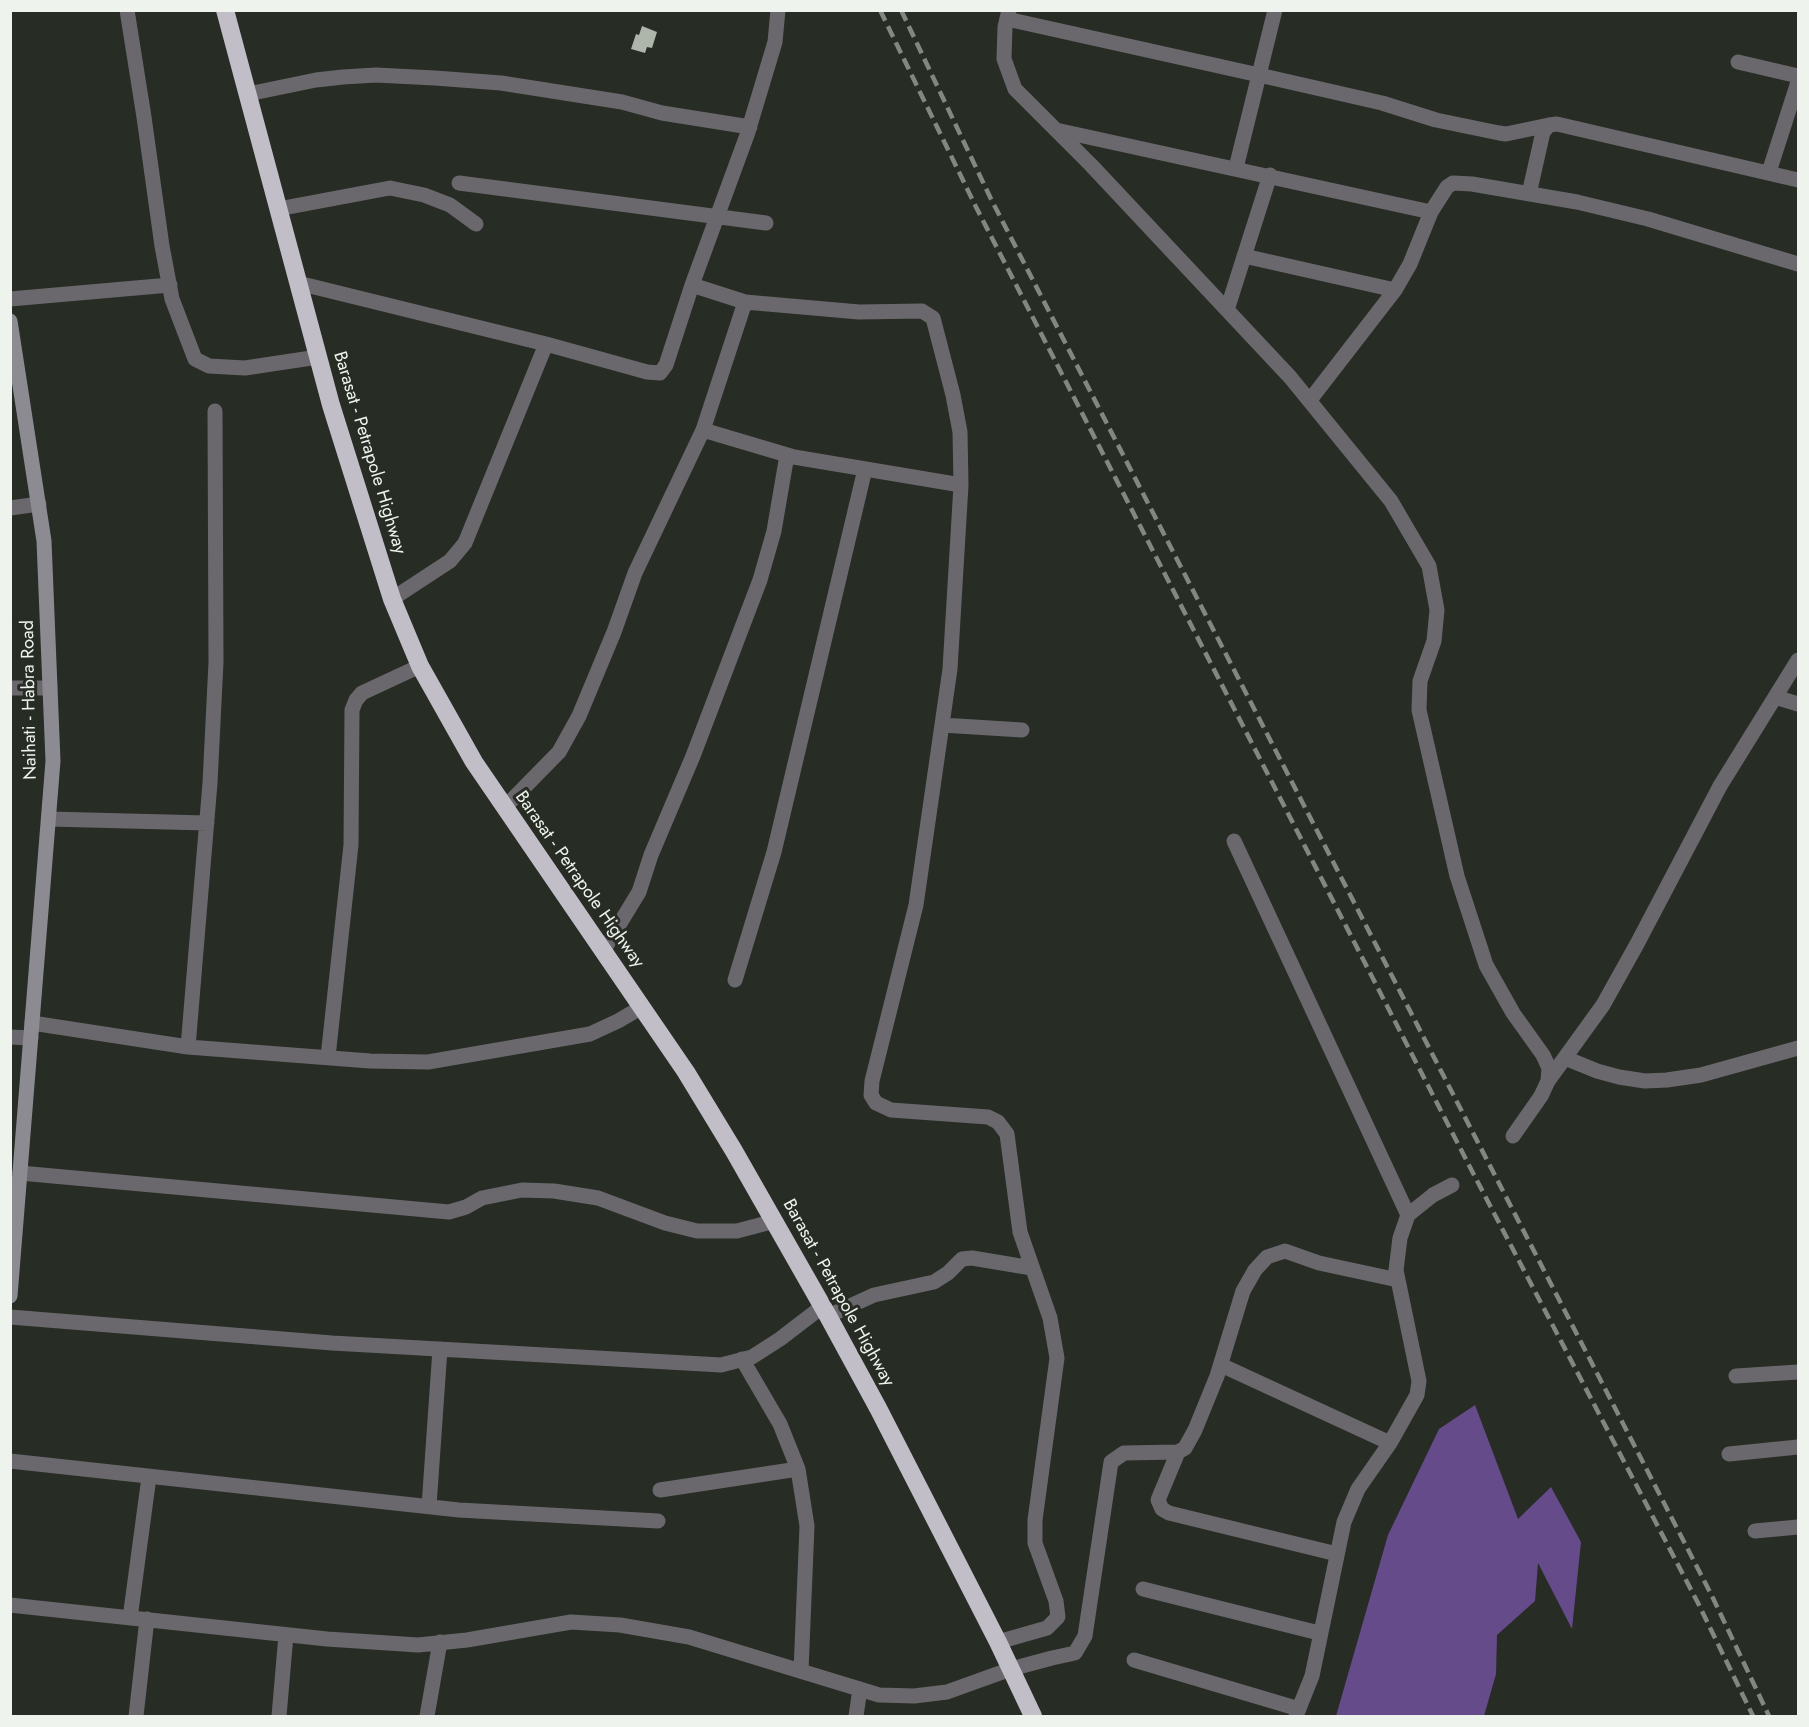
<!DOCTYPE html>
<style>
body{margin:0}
#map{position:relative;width:1809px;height:1727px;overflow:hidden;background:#272c25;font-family:Jost,sans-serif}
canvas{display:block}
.frame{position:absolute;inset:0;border:12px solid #eff3ee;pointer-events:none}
</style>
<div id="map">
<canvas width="1809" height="1727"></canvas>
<div class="frame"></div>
</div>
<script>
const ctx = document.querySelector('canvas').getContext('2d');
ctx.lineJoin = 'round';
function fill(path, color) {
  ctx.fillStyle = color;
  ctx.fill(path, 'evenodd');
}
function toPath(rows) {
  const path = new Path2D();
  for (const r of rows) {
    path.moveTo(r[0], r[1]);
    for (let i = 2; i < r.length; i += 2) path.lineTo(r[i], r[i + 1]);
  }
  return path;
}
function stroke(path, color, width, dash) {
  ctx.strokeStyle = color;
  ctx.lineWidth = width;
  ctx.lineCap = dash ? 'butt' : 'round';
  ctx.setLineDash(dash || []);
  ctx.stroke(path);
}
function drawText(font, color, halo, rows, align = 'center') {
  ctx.font = font + ' Jost,sans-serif';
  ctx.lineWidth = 6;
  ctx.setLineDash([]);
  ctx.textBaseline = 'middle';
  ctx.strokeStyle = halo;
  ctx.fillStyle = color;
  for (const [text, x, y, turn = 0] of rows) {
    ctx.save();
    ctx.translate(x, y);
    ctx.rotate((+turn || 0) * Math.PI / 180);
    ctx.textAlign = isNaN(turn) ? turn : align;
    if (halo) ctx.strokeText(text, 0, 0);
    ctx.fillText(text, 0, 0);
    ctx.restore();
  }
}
const water = toPath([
 [1475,1405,1518,1519,1551,1487,1581,1542,1572,1629,1538,1563,1535,1601,1497,1635,1496,1674,1484,1716,1336,1716,1388,1535,1439,1429]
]);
const building = toPath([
 [642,26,657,32,652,48,647,47,645,53,631,49,636,34,639,35]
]);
const street = toPath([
 [127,10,144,117,162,246,172,299,195,359,209,366,245,368,318,357],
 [1009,10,1005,27,1004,59,1015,89,1091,165,1290,377,1391,501,1429,566,1437,610,1434,641,1420,681,1419,710,1457,876,1486,965,1513,1013,1543,1055,1549,1068,1548,1081,1541,1096,1513,1136],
 [1007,19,1259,75,1382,103,1436,120,1499,133,1506,134,1549,125],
 [1738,62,1798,76],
 [248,94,316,80,343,77,376,75,435,78,501,83,622,102,662,113,750,127],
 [1056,130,1431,212],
 [1236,168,1275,10],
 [1769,172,1798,82],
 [459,183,766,223],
 [1529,194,1543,132,1549,125,1557,124,1798,180],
 [278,209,390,188,424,195,450,205,476,224],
 [1244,256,1395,290],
 [298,283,546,344,647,372,660,373,666,365,692,285,747,135,775,42,778,10],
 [692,285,745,302,859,312,922,311,933,318,953,395,960,432,961,485,950,669,916,905,872,1081,871,1095,876,1103,891,1110,988,1117,998,1122,1007,1134,1020,1232,1050,1318,1057,1358,1035,1520,1035,1543,1056,1601,1058,1617,1047,1628,998,1642],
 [10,299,170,285],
 [1227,310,1270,175],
 [1310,400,1395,290,1410,264,1431,212,1447,187,1453,183,1472,184,1577,202,1648,219,1798,264],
 [703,430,794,457,961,485],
 [10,508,39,504],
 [392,599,450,561,465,543,546,344],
 [10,688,50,688],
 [1775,697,1798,704],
 [942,725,1022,730],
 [504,808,559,752,579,716,614,632,635,573,703,430,745,302],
 [49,819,207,823],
 [1234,841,1408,1215],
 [603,951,639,892,651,855,693,756,760,580,774,531,787,455],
 [735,980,774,852,865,469],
 [32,1023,188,1047,370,1061,428,1062,590,1034,618,1021,642,1007],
 [10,1037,31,1038],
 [188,1047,210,783,216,662,215,411],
 [328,1057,351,845,352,710,356,700,362,693,420,666],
 [1565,1058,1597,1071,1619,1077,1645,1081,1667,1080,1701,1075,1798,1048],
 [1548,1081,1603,1005,1637,944,1720,786,1798,660],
 [20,1173,449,1212,466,1207,482,1198,522,1190,554,1191,598,1198,665,1223,697,1231,737,1231,775,1221],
 [828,1316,874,1295,934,1282,948,1273,962,1259,972,1258,1032,1268],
 [10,1317,332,1343,721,1365,752,1357,780,1339,823,1306],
 [742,1359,780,1424,798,1469,807,1526,801,1671],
 [1221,1365,1390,1443],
 [1736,1376,1798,1372],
 [1178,1452,1158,1500,1162,1509,1169,1513,1337,1554],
 [1729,1454,1798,1447],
 [10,1461,459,1510,658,1521],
 [660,1490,798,1469],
 [429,1506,440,1349],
 [1755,1531,1798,1527],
 [1143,1589,1319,1633],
 [10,1605,327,1639,418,1645,467,1640,571,1622,620,1625,689,1637,879,1695,914,1696,947,1692,1011,1669,1052,1658,1075,1653,1085,1636,1111,1462,1124,1453,1178,1452,1185,1448,1195,1430,1217,1376,1243,1291,1255,1270,1267,1257,1285,1251,1319,1263,1398,1280],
 [130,1618,149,1477],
 [1134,1660,1299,1709],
 [136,1716,147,1619],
 [279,1716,286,1635],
 [427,1716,440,1642],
 [856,1716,860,1689],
 [1296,1716,1312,1676,1344,1522,1358,1489,1390,1443,1417,1395,1419,1381,1396,1270,1400,1238,1408,1215,1433,1195,1452,1185]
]);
const secondary = toPath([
 [10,321,44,541,53,761,10,1296]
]);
const highway = toPath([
 [225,10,331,405,392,599,420,666,474,762,686,1072,734,1151,828,1316,878,1408,998,1642,1033,1716]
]);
const rail = toPath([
 [880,10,976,207,1473,1173,1698,1603,1753,1716],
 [901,10,991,199,1712,1596,1769,1716]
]);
const streetNames = [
 ["Barasat - Petrapole Highway",369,453,73],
 ["Naihati - Habra Road",30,700,-91],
 ["Barasat - Petrapole Highway",579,880,55],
 ["Barasat - Petrapole Highway",838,1293,61]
];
fill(water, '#664b8b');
fill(building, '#aeb5ab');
stroke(street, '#6a686c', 15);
stroke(secondary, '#8d8b92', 15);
stroke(highway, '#c2bec8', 18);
stroke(rail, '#838781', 4.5, [12, 6]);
drawText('18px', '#eff3ee', '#272c25', streetNames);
</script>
